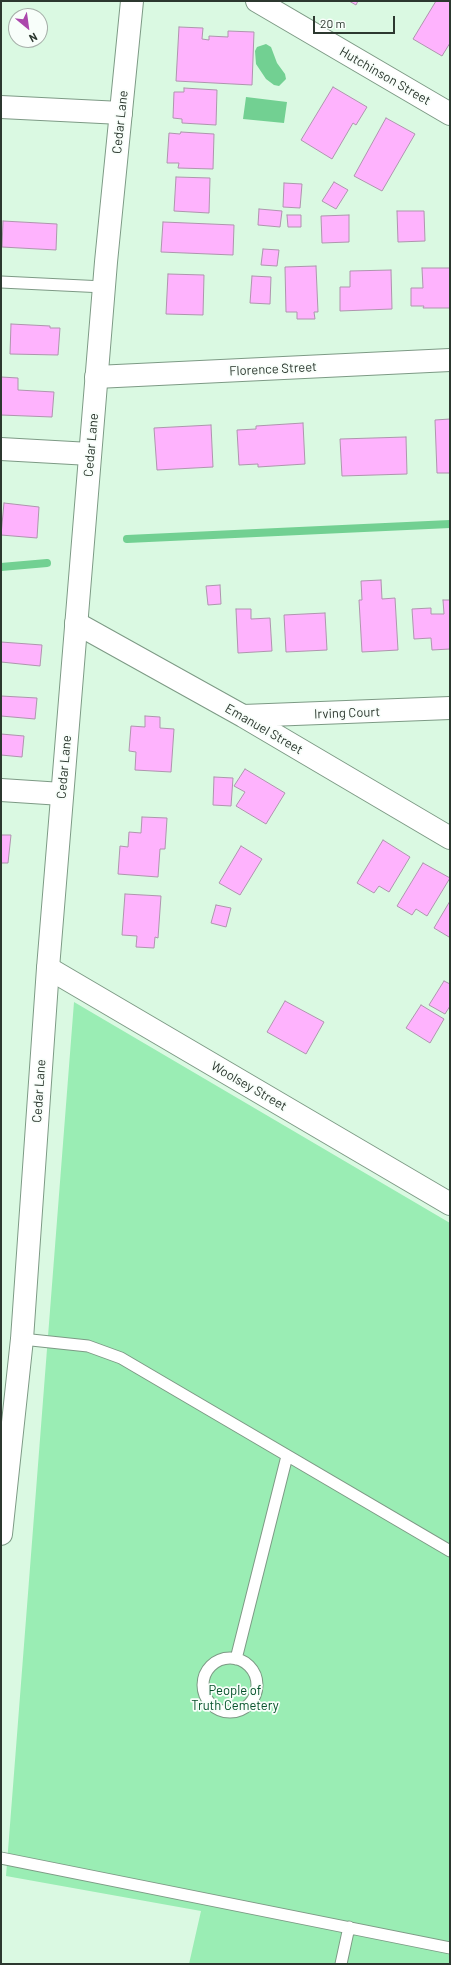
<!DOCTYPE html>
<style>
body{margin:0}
#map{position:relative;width:451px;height:1965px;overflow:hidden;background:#daf9e2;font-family:Barlow,sans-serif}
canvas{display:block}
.frame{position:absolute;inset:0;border:2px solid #2c382f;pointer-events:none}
.north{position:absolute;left:8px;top:8px;width:40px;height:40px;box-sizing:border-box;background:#f8fefa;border:1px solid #a6afa9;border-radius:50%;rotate:151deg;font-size:11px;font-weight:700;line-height:16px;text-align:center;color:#2c382f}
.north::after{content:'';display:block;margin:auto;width:14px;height:18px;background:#ab47ac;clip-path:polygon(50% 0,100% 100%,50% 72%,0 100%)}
.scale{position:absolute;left:313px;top:16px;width:82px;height:18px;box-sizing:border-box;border:2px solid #2c382f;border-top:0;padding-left:5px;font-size:12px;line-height:14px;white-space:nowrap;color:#2c382f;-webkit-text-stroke:3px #f8fefa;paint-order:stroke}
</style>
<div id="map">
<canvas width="451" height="1965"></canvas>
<div class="frame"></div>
<div class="north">N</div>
<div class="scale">20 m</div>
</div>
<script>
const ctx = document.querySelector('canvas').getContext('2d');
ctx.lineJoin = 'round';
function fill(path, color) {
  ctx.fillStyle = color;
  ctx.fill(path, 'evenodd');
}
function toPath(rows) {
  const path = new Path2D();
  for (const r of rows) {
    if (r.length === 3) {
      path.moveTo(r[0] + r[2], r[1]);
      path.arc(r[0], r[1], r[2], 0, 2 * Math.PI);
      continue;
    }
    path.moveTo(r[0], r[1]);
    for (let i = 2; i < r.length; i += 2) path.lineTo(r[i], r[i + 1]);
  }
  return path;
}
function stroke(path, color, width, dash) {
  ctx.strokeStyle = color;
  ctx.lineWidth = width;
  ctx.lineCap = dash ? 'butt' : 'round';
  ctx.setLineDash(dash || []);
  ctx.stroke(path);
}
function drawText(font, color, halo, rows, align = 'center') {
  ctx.font = font + ' Barlow,sans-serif';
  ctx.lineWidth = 3.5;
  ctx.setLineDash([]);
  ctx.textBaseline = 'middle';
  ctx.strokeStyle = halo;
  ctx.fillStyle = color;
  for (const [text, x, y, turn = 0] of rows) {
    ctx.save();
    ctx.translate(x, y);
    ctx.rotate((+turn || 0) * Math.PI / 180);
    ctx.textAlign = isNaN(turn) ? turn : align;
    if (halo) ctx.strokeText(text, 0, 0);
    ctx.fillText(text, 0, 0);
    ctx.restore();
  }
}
const green = toPath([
 [74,1002,450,1223,450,1964,189,1964,201,1911,6,1876]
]);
const water = toPath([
 [266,44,271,47,277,63,285,74,286,79,279,86,274,85,266,79,256,64,255,51,257,47],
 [246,97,287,102,284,123,243,119]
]);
const stream = toPath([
 [127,539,450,524],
 [1,567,47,563]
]);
const building = toPath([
 [349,1,358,1,356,5,349,1],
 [436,1,450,1,450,43,442,56,413,39,436,1],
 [179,27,203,28,202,39,209,40,209,36,228,37,228,31,254,32,252,85,176,81,179,27],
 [333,87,367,107,356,125,353,123,332,159,301,140,333,87],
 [184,88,217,90,216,125,182,123,182,119,173,118,174,92,184,92,184,88],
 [386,118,415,134,382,191,354,176,386,118],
 [181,132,214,134,213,169,178,168,179,163,167,163,169,133,180,134,181,132],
 [176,177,210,178,209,213,174,211,176,177],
 [334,182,348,190,336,209,322,201,334,182],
 [284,183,302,184,300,208,283,207,284,183],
 [259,209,282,211,280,227,258,225,259,209],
 [397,211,424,211,425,241,398,242,397,211],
 [287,215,301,215,301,227,288,227,287,215],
 [349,215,349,242,322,243,321,216,349,215],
 [3,221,57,224,56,250,2,247,3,221],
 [163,222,234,225,233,255,161,252,163,222],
 [263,249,279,250,277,266,261,265,263,249],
 [316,266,318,312,314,312,315,319,297,319,297,312,286,312,285,267,316,266],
 [422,268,450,268,450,308,423,308,424,306,411,306,411,288,423,288,422,268],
 [391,270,392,309,340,311,340,287,350,287,350,271,391,270],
 [168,274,204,275,203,315,166,314,168,274],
 [252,276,271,277,270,304,250,303,252,276],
 [11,324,50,326,50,328,60,328,58,355,10,354,11,324],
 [1,377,18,378,18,390,54,392,52,417,1,415,1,377],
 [450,419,450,473,437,473,435,420,450,419],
 [303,423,305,464,258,467,258,464,239,465,237,430,256,429,256,426,303,423],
 [211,425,213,467,157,470,154,428,211,425],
 [406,437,407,474,342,476,340,439,406,437],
 [4,503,39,507,37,538,1,535,4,503],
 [381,580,382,599,395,598,398,650,362,652,359,600,362,600,361,581,381,580],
 [220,585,221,604,208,605,206,586,220,585],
 [443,600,450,600,450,649,432,650,431,638,414,639,412,609,431,608,431,614,444,614,443,600],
 [236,609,251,609,251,619,270,618,272,651,238,653,236,609],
 [325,613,327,650,286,652,284,615,325,613],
 [1,642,42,645,40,666,1,662,1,642],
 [1,696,37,698,35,719,1,716,1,696],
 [145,716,160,717,160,728,174,729,171,772,135,770,136,752,129,751,131,726,145,727,145,716],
 [1,734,24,736,22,757,1,755,1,734],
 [245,769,285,793,266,824,236,806,245,792,234,786,245,769],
 [214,777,233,778,231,806,213,805,214,777],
 [142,817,167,818,165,849,160,849,158,877,118,874,120,846,128,847,129,832,141,833,142,817],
 [1,835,11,835,8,863,1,863,1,835],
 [383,840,410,857,389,892,379,886,374,893,357,883,383,840],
 [241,846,262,859,240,895,219,883,241,846],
 [423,863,450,878,427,916,416,909,412,915,397,906,423,863],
 [125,894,161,896,158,938,155,937,154,948,136,947,137,936,122,935,125,894],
 [450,901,450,935,449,937,434,928,450,901],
 [216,905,231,908,226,927,211,923,216,905],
 [444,981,450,984,450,1006,445,1014,429,1005,444,981],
 [285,1001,324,1022,306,1054,267,1032,285,1001],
 [421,1005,444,1019,430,1043,406,1028,421,1005]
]);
const lane = toPath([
 [1,282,104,287],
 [22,1339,88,1346,121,1358,450,1551],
 [230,1685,27],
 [236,1659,287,1456],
 [1,1858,450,1948],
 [341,1964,349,1927]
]);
const street = toPath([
 [257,1,450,114],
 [1,107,121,113],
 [96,377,450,360],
 [1,449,90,454],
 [76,623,243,716,450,838],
 [243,716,450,708],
 [1,790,62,794],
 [48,968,450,1204]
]);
const secondary = toPath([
 [1,1534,22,1339,48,968,106,262,132,1]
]);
const streetNames = [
 ["Hutchinson Street",385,76,30],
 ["Cedar Lane",120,122,-84],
 ["Florence Street",273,369,-3],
 ["Cedar Lane",91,445,-85],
 ["Irving Court",347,713,-2],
 ["Emanuel Street",264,729,30],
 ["Cedar Lane",64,767,-85],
 ["Woolsey Street",249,1086,30],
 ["Cedar Lane",39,1091,-86]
];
const parkNames = [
 ["People of",235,1691],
 ["Truth Cemetery",235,1706]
];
fill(green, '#9aedb4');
fill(water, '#72d092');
stroke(stream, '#72d092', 8);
fill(building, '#feb3fd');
stroke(building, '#ae95ad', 1);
stroke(lane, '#7d9a85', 13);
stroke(street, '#7d9a85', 24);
stroke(secondary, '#7d9a85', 24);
stroke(lane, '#fff', 11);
stroke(street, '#fff', 22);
stroke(secondary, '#fff', 22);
drawText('13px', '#2c382f', '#f8fefa', streetNames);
drawText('13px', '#06512a', '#f8fefa', parkNames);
</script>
